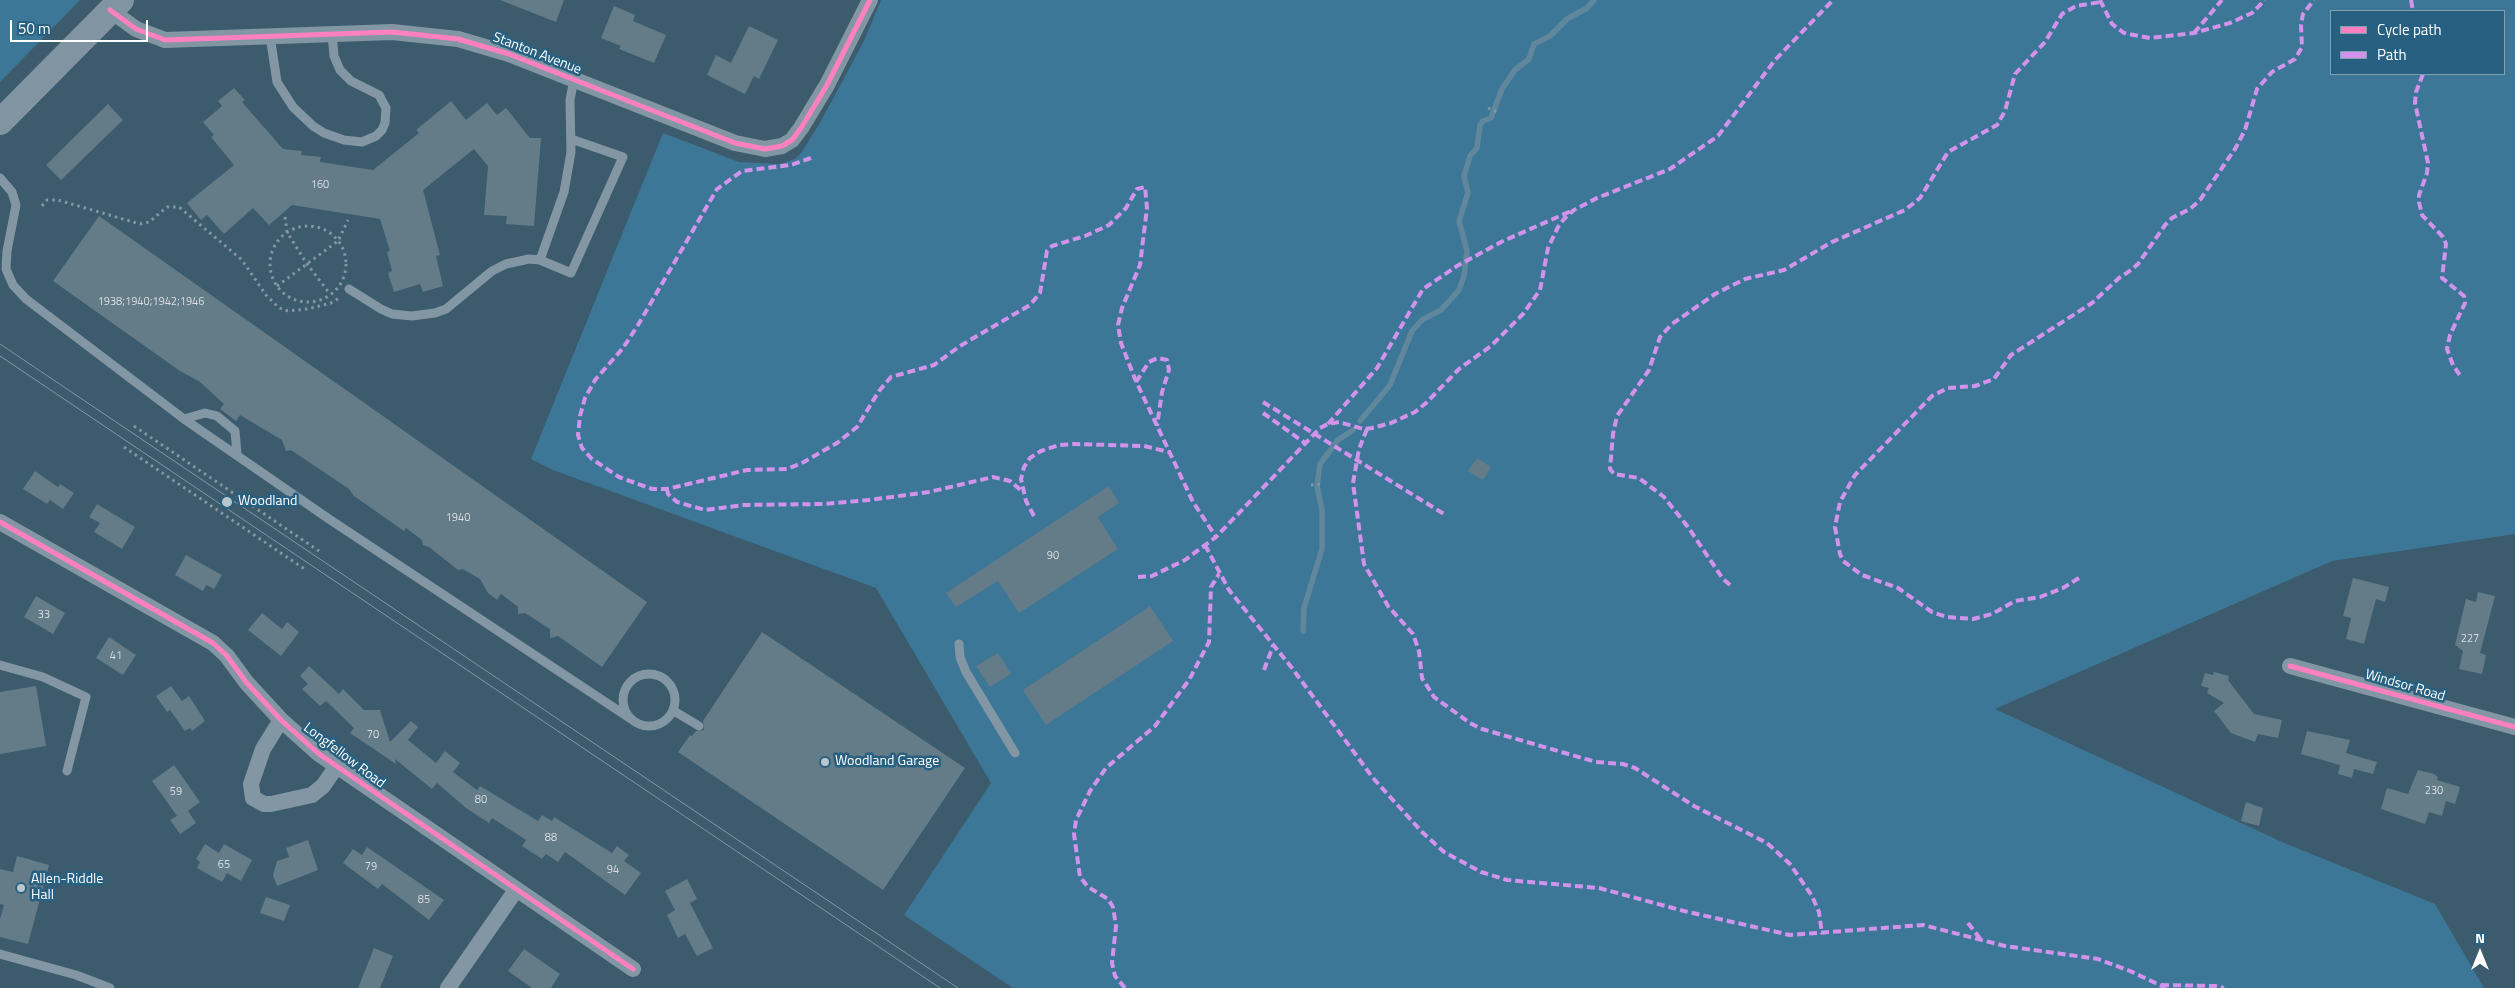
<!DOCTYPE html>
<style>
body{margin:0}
#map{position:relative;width:2515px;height:988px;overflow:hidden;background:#3c5b6d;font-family:"Titillium Web",sans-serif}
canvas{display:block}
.legend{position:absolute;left:2330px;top:10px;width:175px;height:65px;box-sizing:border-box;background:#286081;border:1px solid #7ea0b3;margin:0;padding:6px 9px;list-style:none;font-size:15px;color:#fff}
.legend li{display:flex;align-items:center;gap:10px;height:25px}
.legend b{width:25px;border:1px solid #7ea0b3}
.north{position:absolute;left:2455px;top:928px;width:50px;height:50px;-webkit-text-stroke:4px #286081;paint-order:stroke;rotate:0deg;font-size:14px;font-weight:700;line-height:20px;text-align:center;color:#fff}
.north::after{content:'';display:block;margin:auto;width:18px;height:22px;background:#fff;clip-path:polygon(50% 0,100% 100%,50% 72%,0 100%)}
.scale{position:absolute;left:10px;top:20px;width:138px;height:22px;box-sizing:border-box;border:2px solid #fff;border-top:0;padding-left:6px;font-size:15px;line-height:18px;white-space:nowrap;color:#fff;-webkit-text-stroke:4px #286081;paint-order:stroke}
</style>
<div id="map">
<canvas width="2515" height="988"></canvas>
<ul class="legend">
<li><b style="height:6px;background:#ff80c0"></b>Cycle path</li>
<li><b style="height:6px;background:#d193ec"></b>Path</li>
</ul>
<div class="north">N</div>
<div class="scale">50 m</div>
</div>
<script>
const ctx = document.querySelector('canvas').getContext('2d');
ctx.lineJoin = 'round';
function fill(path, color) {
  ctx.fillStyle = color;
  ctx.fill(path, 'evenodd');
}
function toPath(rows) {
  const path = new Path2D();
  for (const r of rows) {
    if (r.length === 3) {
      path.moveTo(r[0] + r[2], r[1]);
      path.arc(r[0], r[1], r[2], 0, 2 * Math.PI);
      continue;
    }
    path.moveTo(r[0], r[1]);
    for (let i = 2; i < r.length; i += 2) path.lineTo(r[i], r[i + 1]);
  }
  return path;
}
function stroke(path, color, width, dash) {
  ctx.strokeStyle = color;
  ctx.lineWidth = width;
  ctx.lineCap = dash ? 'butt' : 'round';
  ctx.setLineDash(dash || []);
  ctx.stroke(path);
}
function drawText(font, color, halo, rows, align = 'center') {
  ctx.font = font + ' "Titillium Web",sans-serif';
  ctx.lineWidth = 5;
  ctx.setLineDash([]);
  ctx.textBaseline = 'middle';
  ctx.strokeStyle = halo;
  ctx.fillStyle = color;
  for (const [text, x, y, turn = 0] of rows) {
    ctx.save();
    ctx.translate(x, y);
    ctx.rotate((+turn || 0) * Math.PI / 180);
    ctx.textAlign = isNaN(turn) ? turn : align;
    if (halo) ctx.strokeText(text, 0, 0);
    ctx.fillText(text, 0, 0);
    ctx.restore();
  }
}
const green = toPath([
 [0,0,80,0,0,82],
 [881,0,2515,0,2515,534,2332,561,1995,709,2282,842,2435,904,2484,988,1013,988,904,915,991,783,876,588,553,470,531,459,663,133,739,162,779,164,795,159,801,153,820,123,864,41],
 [2331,11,2504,11,2504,74,2331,74]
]);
const stream = toPath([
 [1360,421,1390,385,1412,331,1422,320,1441,310,1459,290,1464,276,1467,251,1459,221,1468,193,1464,176,1470,156,1477,148,1480,125,1483,121,1491,118,1502,89,1515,70,1529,59,1534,44,1550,36,1567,19,1587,8,1594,0],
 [1303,631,1304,608,1322,549,1322,510,1317,486,1320,464,1338,440,1353,430]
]);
const building = toPath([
 [500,0,564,0,556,22],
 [614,6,635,15,633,21,666,35,654,63,619,49,621,46,601,38],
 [749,26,778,40,759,79,754,76,745,94,707,75,716,55,731,63],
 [234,88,245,100,242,102,283,149,302,151,301,155,321,157,320,162,373,170,419,133,416,130,451,101,466,120,487,103,497,115,506,108,530,138,541,138,534,226,506,224,507,216,484,215,488,166,474,149,423,190,440,255,436,256,443,286,423,292,420,284,394,292,388,273,392,271,387,252,390,251,380,219,292,205,269,225,253,208,224,234,207,215,201,220,187,203,234,165,211,137,214,135,203,122,222,106,218,101],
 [108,104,123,120,61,180,46,165],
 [99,216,647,602,602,667,558,636,550,638,550,629,525,613,518,614,518,607,501,594,497,600,488,593,480,579,463,569,458,570,429,547,423,545,422,540,406,528,404,531,354,496,349,489,291,450,286,451,282,440,240,415,236,421,220,409,224,404,200,382,180,371,53,281],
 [1477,458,1491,467,1483,480,1468,471],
 [35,471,58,487,60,484,74,493,63,509,50,500,47,504,23,489],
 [1109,486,1119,503,1098,517,1118,549,1019,613,998,581,956,607,946,593],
 [97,504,135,527,122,549,94,532,100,523,89,517],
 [186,555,222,575,214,589,206,585,203,591,175,575],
 [2353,578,2389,587,2385,602,2376,599,2364,644,2346,639,2351,618,2343,616],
 [2478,592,2495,596,2480,653,2486,655,2482,674,2459,669,2463,651,2455,645,2466,599,2476,602],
 [36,596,65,613,53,634,24,617],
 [1150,606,1173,641,1046,725,1023,690],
 [262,613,282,629,287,622,299,632,281,656,248,630],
 [762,632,965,768,883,890,678,752,690,735,692,736,696,731,704,730,703,721],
 [109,637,136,655,123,675,96,658],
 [998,653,1011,674,990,687,976,666],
 [309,666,339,694,343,689,364,710,380,710,390,742,411,721,418,727,408,740,436,763,445,751,460,763,453,772,477,790,480,786,538,821,542,815,552,821,554,817,612,853,617,846,629,855,624,861,641,873,625,895,565,852,558,862,546,854,542,859,522,846,526,840,492,818,489,823,466,808,437,783,432,789,395,759,396,764,350,733,354,728,326,701,320,706,302,689,308,684,300,676],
 [2214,672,2229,676,2228,680,2254,714,2282,720,2278,738,2258,734,2255,742,2231,733,2214,711,2224,703,2207,693,2209,688,2201,686,2205,673,2213,675],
 [36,686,46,746,0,754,0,692],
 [171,686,182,701,189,696,205,721,192,731,190,728,185,731,170,710,167,712,156,696],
 [2307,731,2350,740,2346,753,2377,762,2373,774,2354,769,2352,778,2338,774,2340,765,2301,754],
 [174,765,200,802,188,811,196,823,180,834,170,820,177,816,152,781],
 [2418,770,2434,774,2438,777,2437,780,2460,787,2455,804,2446,801,2442,816,2429,812,2425,824,2381,809,2387,788,2408,794],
 [2246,802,2263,808,2259,826,2241,821],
 [308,840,318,870,277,886,273,875,277,861,289,857,286,848],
 [205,844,219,853,224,844,252,860,241,881,227,873,222,882,197,868,200,862,196,859],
 [367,847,444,900,429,920,382,884,378,889,343,863,353,849,362,855],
 [17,856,49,865,28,944,0,937,0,919,4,905,0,904,0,869,13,872],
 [687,879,697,899,690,903,713,948,697,956,685,934,678,938,667,915,675,910,665,891],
 [266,897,290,905,284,921,260,913],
 [374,948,393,956,380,988,358,988],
 [524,949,560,974,551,988,532,988,508,971]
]);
const path = toPath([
 [1488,108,1497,112],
 [42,206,47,200,58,200,140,224,149,222,167,207,179,207,242,260,266,295,279,308,288,311,308,309,331,303,339,298],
 [285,217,287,232,307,264,330,294],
 [308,264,38],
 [277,286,338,241,348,220],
 [134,426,319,551],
 [124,447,306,570],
 [1311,485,1322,484]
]);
const service = toPath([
 [270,36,277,82,293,107,313,126,324,133,344,140,362,142,376,136,382,130,385,123,386,108,379,95,351,81,340,70,334,56,332,34],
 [0,178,12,192,16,205,7,251,6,269,13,285,26,299,184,419,329,519,631,719],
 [540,260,564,192,571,152,570,100,574,79],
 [349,289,381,309,392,314,412,316,435,313,446,309,492,271,506,264,529,259,540,260,571,273,623,157,571,139],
 [184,419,205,413,217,416,235,431,237,454],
 [959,644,960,657,966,672,1015,753],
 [0,665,43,677,86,697,67,771],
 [649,700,26],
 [674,711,699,726],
 [0,954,76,975,110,988]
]);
const minor = toPath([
 [110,10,136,29,165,40,392,32,458,39,509,54,735,143,765,149,782,146,792,140,801,128,827,85,870,0],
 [0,522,213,643,227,656,246,682,281,720,319,754,633,969],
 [2290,666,2515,727],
 [281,720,263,749,251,784,253,798,264,804,271,804,312,795,323,786,336,767],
 [448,988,516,890]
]);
const primary = toPath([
 [0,122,121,0]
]);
const tram = toPath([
 [0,344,958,988],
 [0,356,940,988]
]);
const quiet = toPath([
 [2100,0,2112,24,2124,33,2150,38,2194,33,2230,23,2252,13,2265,0],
 [2411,0,2413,11],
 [2194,33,2222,0],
 [2423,74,2416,92,2415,103,2428,163,2427,173,2419,195,2419,202,2422,215,2443,237,2446,244,2442,278,2464,296,2465,303,2450,335,2447,349,2453,365,2461,377],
 [811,158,791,165,742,171,717,189,638,325,623,348,595,380,585,398,580,416,578,435,582,448,592,459,619,477,652,489,667,489,747,470,787,469,804,462,837,443,857,427,879,391,891,377,934,365,960,346,1030,305,1040,293,1047,251,1052,246,1085,236,1109,225,1126,208,1137,189,1145,187,1147,208,1140,265,1122,308,1118,325,1121,343,1135,379,1193,502,1216,537],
 [1136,382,1149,362,1158,358,1167,360,1169,370,1162,392,1157,426],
 [1263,402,1444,514],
 [1263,413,1305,443],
 [1328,424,1377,368,1423,289,1457,266,1501,242,1571,211],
 [1367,429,1359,449,1353,483,1364,564,1388,606,1413,634,1419,651,1422,678,1434,697,1470,723,1482,729,1596,762,1623,764,1635,768,1694,806,1767,843,1790,864,1812,896,1819,912,1822,934],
 [667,489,668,494,677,502,705,510,744,505,823,504,869,500,929,492,993,477,1010,481,1024,493],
 [1034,516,1026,501,1021,479,1024,467,1030,458,1041,451,1059,445,1074,444,1144,446,1169,452],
 [1205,545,1229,590,1292,668,1373,778,1422,832,1444,852,1481,872,1507,880,1599,888,1684,911,1790,935,1923,925,2005,946,2098,959,2130,971,2166,988],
 [1138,577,1152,576,1185,560,1216,537,1320,428,1328,424,1339,422,1363,429,1372,428,1391,423,1415,412,1426,403,1459,369,1491,346,1523,314,1540,290,1548,248,1558,227,1564,219,1574,210,1597,198,1670,169,1718,136,1775,60,1833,0],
 [2079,578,2063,588,2040,597,2015,601,1992,614,1973,619,1947,617,1932,612,1898,588,1862,575,1843,561,1840,554,1835,527,1840,502,1855,475,1932,396,1948,388,1975,386,1994,379,2011,355,2092,303,2119,278,2131,270,2138,264,2165,225,2172,218,2190,209,2200,200,2235,149,2245,130,2257,89,2272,72,2295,59,2302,47,2301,25,2303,14,2314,0],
 [1730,585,1723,579,1688,527,1664,497,1639,478,1614,474,1610,469,1613,434,1617,416,1649,370,1660,337,1672,324,1715,294,1745,279,1784,270,1832,242,1905,210,1920,198,1948,152,1997,125,2005,111,2015,74,2045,42,2062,14,2076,6,2101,2],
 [1264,670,1273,646],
 [1968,923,1982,941],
 [2161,985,2215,986,2224,988],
 [1125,988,1115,976,1112,963,1116,926,1113,907,1108,899,1088,887,1080,877,1074,834,1076,820,1090,791,1106,768,1155,726,1189,680,1209,642,1211,587,1219,574]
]);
const cycleway = toPath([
 [110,10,136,29,165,40,392,32,458,39,509,54,735,143,765,149,782,146,792,140,801,128,827,85,870,0],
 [0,522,213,643,227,656,246,682,281,720,319,754,633,969],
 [2290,666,2515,727]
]);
const markers = [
 [227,502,6,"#bbc6cc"],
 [825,762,5,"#bbc6cc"],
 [21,888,5,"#bbc6cc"]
];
const numberNames = [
 ["160",320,185],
 ["1938;1940;1942;1946",151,302],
 ["1940",458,518],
 ["90",1053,556],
 ["33",44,615],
 ["227",2470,639],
 ["41",116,656],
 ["70",373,735],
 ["230",2434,791],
 ["59",176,792],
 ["80",481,800],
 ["88",551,838],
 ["65",224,865],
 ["79",371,867],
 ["94",613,870],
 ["85",424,900]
];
const streetNames = [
 ["Stanton Avenue",537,54,21],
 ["Windsor Road",2405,686,16],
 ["Longfellow Road",344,756,37]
];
const poiNames = [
 ["Woodland",238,502],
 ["Woodland Garage",835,762],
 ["Allen-Riddle",31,880],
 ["Hall",31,896]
];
fill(green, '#3d7797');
stroke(stream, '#61879c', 5.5);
fill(building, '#647b88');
stroke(path, '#8297a3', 3, [2.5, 4]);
stroke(service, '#8297a3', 9);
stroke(minor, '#8297a3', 16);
stroke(primary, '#8095a1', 26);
stroke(tram, '#8297a3', 1);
stroke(quiet, '#d193ec', 4, [8, 4]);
stroke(cycleway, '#ff80c0', 5);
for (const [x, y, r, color] of markers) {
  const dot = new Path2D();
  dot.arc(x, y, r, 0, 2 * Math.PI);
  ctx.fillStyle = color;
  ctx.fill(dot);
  stroke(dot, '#286081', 2);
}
drawText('11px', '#d8dee1', null, numberNames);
drawText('14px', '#fff', '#286081', streetNames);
drawText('14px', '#fff', '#286081', poiNames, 'left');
</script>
